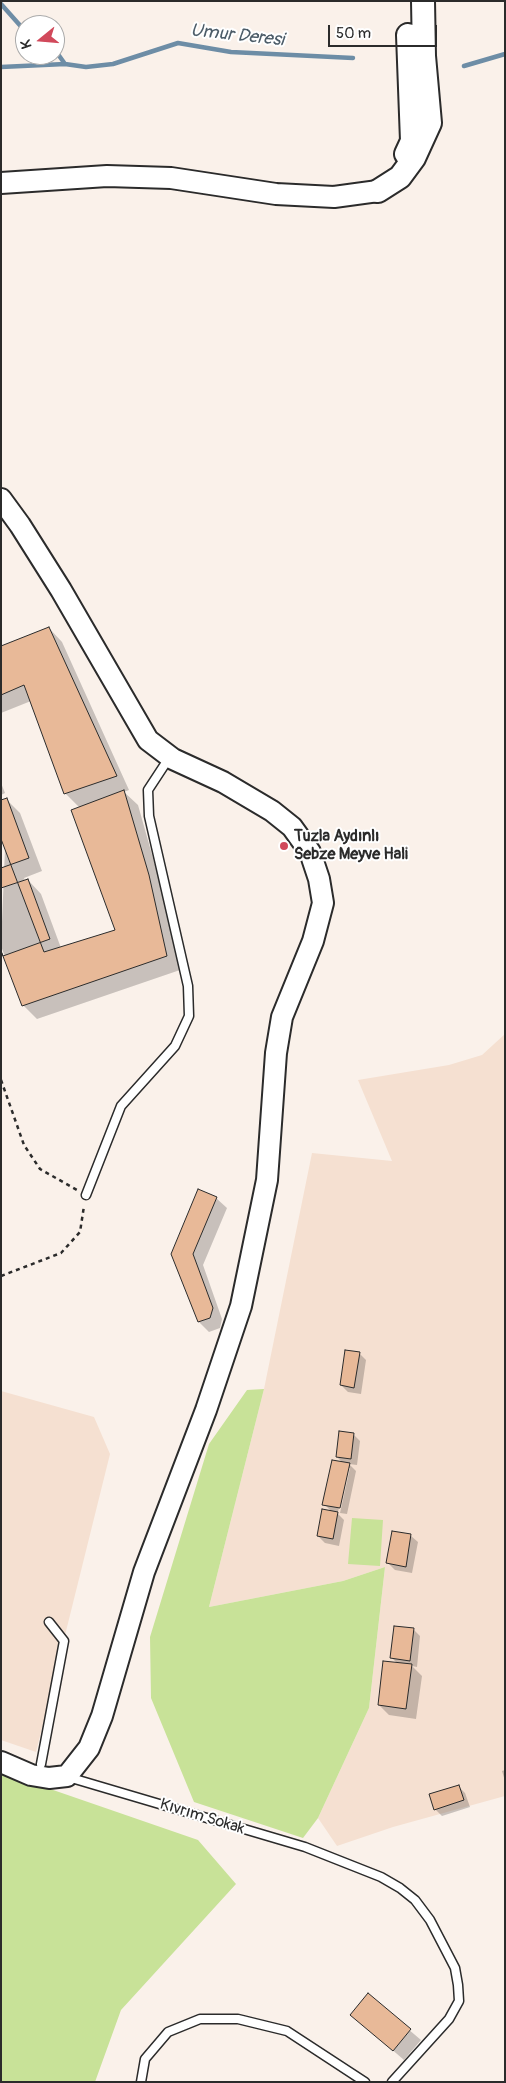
<!DOCTYPE html>
<meta charset="utf-8">
<style>
body{margin:0}
#map{position:relative;width:506px;height:2083px;overflow:hidden;background:#faf1ea;font-family:Pangolin,sans-serif}
canvas{display:block}
.frame{position:absolute;inset:0;border:2px solid #2b2b2b;pointer-events:none}
.north{position:absolute;left:15px;top:15px;width:50px;height:50px;box-sizing:border-box;background:#fff;border:1px solid #aaa;border-radius:50%;rotate:253deg;font-size:14px;font-weight:700;line-height:20px;text-align:center;color:#2b2b2b}
.north::after{content:'';display:block;margin:auto;width:18px;height:22px;background:#d1495b;clip-path:polygon(50% 0,100% 100%,50% 72%,0 100%)}
.scale{position:absolute;left:328px;top:25px;width:109px;height:22px;box-sizing:border-box;border:2px solid #2b2b2b;border-top:0;padding-left:6px;font-size:15px;line-height:18px;white-space:nowrap;color:#2b2b2b;-webkit-text-stroke:4px #fff;paint-order:stroke}
</style>
<div id="map">
<canvas width="506" height="2083"></canvas>
<div class="frame"></div>
<div class="north">K</div>
<div class="scale">50 m</div>
</div>
<script>
const ctx = document.querySelector('canvas').getContext('2d');
ctx.lineJoin = 'round';
function fill(path, color) {
  ctx.fillStyle = color;
  ctx.fill(path, 'evenodd');
}
function toPath(rows) {
  const path = new Path2D();
  for (const r of rows) {
    path.moveTo(r[0], r[1]);
    for (let i = 2; i < r.length; i += 2) path.lineTo(r[i], r[i + 1]);
  }
  return path;
}
function stroke(path, color, width, dash) {
  ctx.strokeStyle = color;
  ctx.lineWidth = width;
  ctx.lineCap = dash ? 'butt' : 'round';
  ctx.setLineDash(dash || []);
  ctx.stroke(path);
}
function drawText(font, color, halo, rows, align = 'center') {
  ctx.font = font + ' Pangolin,sans-serif';
  ctx.lineWidth = 4;
  ctx.setLineDash([]);
  ctx.textBaseline = 'middle';
  ctx.strokeStyle = halo;
  ctx.fillStyle = color;
  for (const [text, x, y, turn = 0] of rows) {
    ctx.save();
    ctx.translate(x, y);
    ctx.rotate((+turn || 0) * Math.PI / 180);
    ctx.textAlign = isNaN(turn) ? turn : align;
    if (halo) ctx.strokeText(text, 0, 0);
    ctx.fillText(text, 0, 0);
    ctx.restore();
  }
}
const built = toPath([
 [505,1034,505,1796,393,1827,337,1846,318,1818,369,1708,385,1567,343,1581,209,1607,264,1389,312,1153,392,1161,358,1080,449,1065,482,1055],
 [1,1391,94,1417,110,1454,36,1752,1,1740]
]);
const green = toPath([
 [264,1389,209,1607,343,1581,385,1567,369,1708,318,1818,303,1838,194,1802,151,1698,150,1637,209,1444,247,1390],
 [352,1518,383,1520,380,1566,348,1564],
 [1,1772,198,1840,236,1884,121,2010,95,2082,1,2082]
]);
const shadow = toPath([
 [49,628,62,642,129,790,124,792,138,805,162,890,180,970,37,1019,23,1005,1,946,7,800,20,813,42,871,24,878,25,881,28,880,41,894,61,948,117,931,80,808,65,793,31,701,1,713,1,648],
 [1,783,5,793,1,795],
 [216,1198,227,1208,203,1265,222,1319,220,1328,209,1332,199,1322,173,1254],
 [359,1353,366,1360,361,1394,348,1392,341,1385],
 [353,1434,360,1441,357,1465,349,1464,356,1471,347,1514,340,1513,350,1468,348,1468,338,1512,336,1512,344,1520,339,1546,325,1543,318,1536,332,1512,324,1504,344,1464,337,1457],
 [411,1536,418,1542,412,1573,395,1570,388,1563],
 [413,1629,420,1636,417,1667,412,1666,422,1676,416,1719,389,1715,379,1705,398,1664,392,1658],
 [505,1770,505,1781,502,1771],
 [458,1786,465,1793,470,1807,442,1816,435,1809],
 [368,1995,421,2040,404,2060,352,2015]
]);
const stream = toPath([
 [1,4,25,31],
 [55,50,65,64],
 [464,66,505,54],
 [1,67,65,64,86,67,113,64,178,43,231,52,353,58]
]);
const building = toPath([
 [49,627,117,776,64,794,24,685,1,695,1,646,49,627],
 [124,790,149,875,167,956,22,1006,1,951,1,839,44,952,115,930,71,810,124,790],
 [7,798,29,858,1,868,1,800,7,798],
 [28,879,50,939,3,956,1,951,1,888,28,879],
 [198,1189,217,1197,193,1254,213,1308,210,1318,198,1322,171,1254,198,1189],
 [345,1350,360,1352,354,1388,340,1385,345,1350],
 [339,1431,354,1433,351,1459,336,1457,339,1431],
 [332,1460,350,1463,340,1508,322,1505,332,1460],
 [322,1509,338,1512,333,1539,317,1536,322,1509],
 [392,1531,411,1534,406,1567,386,1563,392,1531],
 [394,1626,414,1628,410,1661,390,1658,394,1626],
 [383,1661,412,1664,406,1709,378,1705,383,1661],
 [459,1785,464,1800,434,1810,429,1794,459,1785],
 [368,1993,411,2029,393,2051,350,2015,368,1993]
]);
const path = toPath([
 [1,1080,24,1145,40,1169,77,1190],
 [1,1276,61,1253,80,1232,84,1206]
]);
const service = toPath([
 [86,1195,121,1106,175,1046,189,1016,188,986,149,816,148,790,169,758],
 [41,1764,64,1641,49,1622],
 [68,1777,305,1847,381,1877,400,1888,415,1900,430,1920,455,1968,458,1985,459,2001,449,2019,392,2082],
 [141,2082,145,2059,168,2032,200,2019,238,2019,287,2031,365,2082]
]);
const tertiary = toPath([
 [1,183,107,176,171,178,276,194,334,197,378,191],
 [1,499,20,525,61,590,148,740,173,759,223,782,272,811,292,827,310,852,319,879,323,903,313,941,282,1017,276,1053,267,1180,241,1306,206,1410,144,1572,102,1716,89,1748,67,1776,49,1778,31,1775,1,1762]
]);
const secondary = toPath([
 [406,154,412,141,408,35],
 [378,191,400,177,414,158,430,123,424,56,423,1]
]);
const markers = [
 [284,846,5,"#d1495b"]
];
const poiNames = [
 ["Tuzla Aydınlı",294,837],
 ["Sebze Meyve Hali",294,855]
];
const streetNames = [
 ["Kıvrım Sokak",202,1817,17]
];
const waterNames = [
 ["Umur Deresi",237,36,6]
];
fill(built, '#f5e0d1');
fill(green, '#c8e298');
fill(shadow, '#0003');
stroke(stream, '#6d8da6', 4.5);
fill(building, '#e8b998');
stroke(building, '#2b2b2b', 1);
stroke(service, '#2b2b2b', 11);
stroke(tertiary, '#2b2b2b', 24);
stroke(secondary, '#2b2b2b', 26);
stroke(path, '#2b2b2b', 2.5, [4, 4]);
stroke(service, '#fff', 8);
stroke(tertiary, '#fff', 20);
stroke(secondary, '#fff', 22);
for (const [x, y, r, color] of markers) {
  const dot = new Path2D();
  dot.arc(x, y, r, 0, 2 * Math.PI);
  ctx.fillStyle = color;
  ctx.fill(dot);
  stroke(dot, '#fff', 2);
}
drawText('bold 16px', '#2b2b2b', '#fff', poiNames, 'left');
drawText('16px', '#2b2b2b', '#fff', streetNames);
drawText('italic 18px', '#4c5c68', '#fff', waterNames);
</script>
